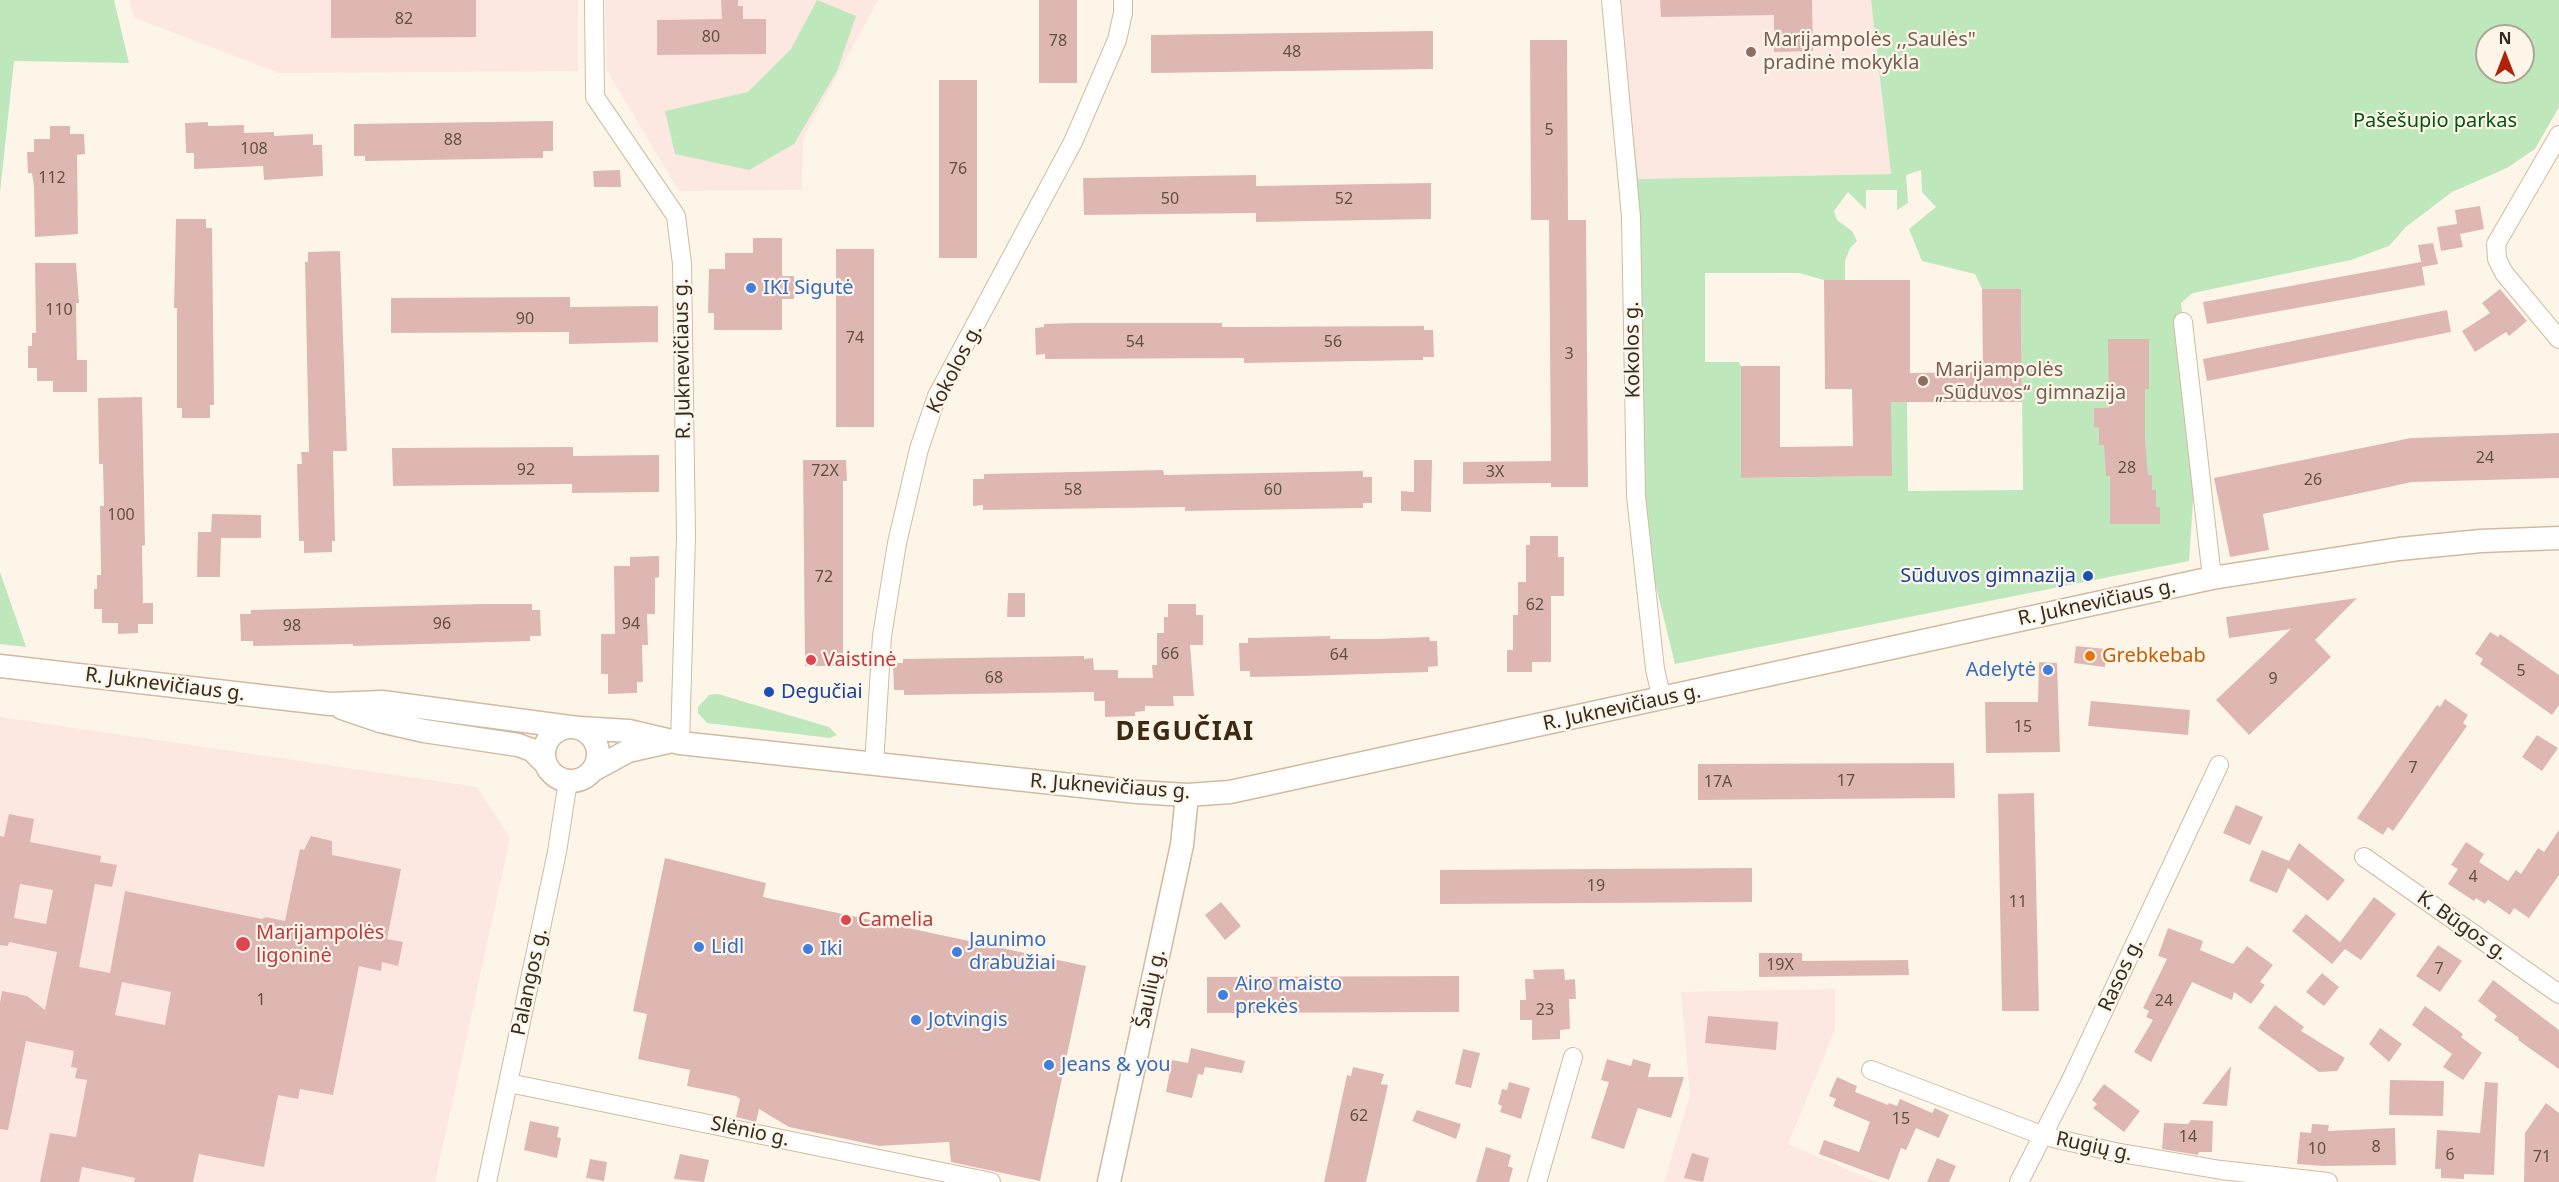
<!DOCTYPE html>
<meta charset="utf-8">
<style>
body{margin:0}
#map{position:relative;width:2559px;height:1182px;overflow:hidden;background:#fef5e9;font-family:"Noto Sans",sans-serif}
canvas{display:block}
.north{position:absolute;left:2475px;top:24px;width:60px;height:60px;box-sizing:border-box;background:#fef5e9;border:2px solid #aea599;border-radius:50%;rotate:0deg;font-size:16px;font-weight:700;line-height:24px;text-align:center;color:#352c21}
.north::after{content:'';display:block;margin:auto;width:21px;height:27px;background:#b0230a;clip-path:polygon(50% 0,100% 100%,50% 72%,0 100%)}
</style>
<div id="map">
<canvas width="2559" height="1182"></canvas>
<div class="north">N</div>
</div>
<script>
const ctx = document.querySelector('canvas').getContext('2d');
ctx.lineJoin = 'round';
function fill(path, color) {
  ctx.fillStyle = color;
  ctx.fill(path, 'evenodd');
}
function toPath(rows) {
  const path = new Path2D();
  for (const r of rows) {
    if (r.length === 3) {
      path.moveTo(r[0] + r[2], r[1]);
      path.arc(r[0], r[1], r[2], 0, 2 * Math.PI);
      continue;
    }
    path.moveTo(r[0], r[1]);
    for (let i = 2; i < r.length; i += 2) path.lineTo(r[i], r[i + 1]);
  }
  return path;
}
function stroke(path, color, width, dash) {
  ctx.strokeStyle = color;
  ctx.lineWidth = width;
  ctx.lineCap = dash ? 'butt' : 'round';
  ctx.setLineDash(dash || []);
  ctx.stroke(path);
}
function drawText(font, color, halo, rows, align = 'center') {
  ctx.font = font + ' "Noto Sans",sans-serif';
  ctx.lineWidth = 4.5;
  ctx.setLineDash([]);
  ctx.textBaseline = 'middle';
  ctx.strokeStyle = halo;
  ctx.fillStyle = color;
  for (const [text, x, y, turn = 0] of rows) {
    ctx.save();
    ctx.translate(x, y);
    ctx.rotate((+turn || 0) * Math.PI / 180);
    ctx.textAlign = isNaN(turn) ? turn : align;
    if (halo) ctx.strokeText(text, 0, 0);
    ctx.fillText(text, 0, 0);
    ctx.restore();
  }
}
const education = toPath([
 [129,0,578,0,578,71,279,73,135,18],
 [605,0,878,0,803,138,802,190,679,191,607,71],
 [1621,0,1871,0,1891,174,1637,179],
 [0,717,477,787,510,838,435,1182,0,1182],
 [1835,989,1835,1030,1788,1144,1877,1182,1664,1182,1690,1096,1681,992]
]);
const green = toPath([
 [0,0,114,0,129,63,14,61,0,193],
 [817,0,856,16,837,71,794,144,749,170,675,154,665,111,748,92,791,49],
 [1871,0,2559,0,2559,107,2535,149,2507,168,2452,192,2406,227,2389,246,2351,260,2193,293,2181,303,2197,441,2189,561,1675,664,1637,509,1622,105,1630,104,1638,179,1891,174],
 [2487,36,2523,36,2523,72,2487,72],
 [1921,170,1922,192,1936,207,1909,229,1922,261,1975,274,1982,289,2021,289,2023,490,1908,491,1907,402,1891,402,1891,476,1742,478,1741,366,1739,362,1705,362,1705,273,1799,273,1824,280,1845,280,1845,261,1850,248,1857,241,1852,231,1837,220,1834,211,1848,192,1866,210,1866,190,1897,190,1897,210,1908,203,1906,175],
 [0,572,26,647,0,644],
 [718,694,829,727,837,735,830,738,707,723,698,713,698,707,709,695]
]);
const building = toPath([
 [331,0,476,0,476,37,331,38],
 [721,0,738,0,738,6,743,6,743,19,766,19,766,54,657,55,657,20,722,19],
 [1039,0,1077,0,1077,83,1039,83],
 [1660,0,1812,0,1813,51,1774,52,1774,15,1661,17],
 [1433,31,1433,69,1151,73,1151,35],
 [1530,40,1567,40,1568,220,1586,220,1588,487,1551,487,1551,483,1463,484,1463,462,1551,461,1549,220,1531,220],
 [939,80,977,80,977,258,939,258],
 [553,121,553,151,543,151,543,158,365,161,365,156,354,156,354,124],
 [208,122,208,126,244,125,244,133,274,132,274,136,313,134,313,145,322,145,323,176,264,180,263,166,194,169,194,153,186,153,185,123],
 [50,126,70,126,70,134,84,134,85,154,77,155,78,234,35,237,34,187,32,173,28,173,27,152,34,152,34,139,50,139],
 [620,170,621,187,594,187,593,171],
 [1256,175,1256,186,1431,183,1431,219,1256,222,1256,213,1084,215,1083,178],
 [2480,206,2484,229,2460,234,2463,247,2441,251,2437,227,2457,224,2455,210],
 [176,219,206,219,206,228,212,228,214,405,210,405,210,418,182,418,182,408,177,408,177,308,174,308],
 [753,238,782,238,782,276,794,276,794,299,782,299,782,330,714,330,714,313,708,313,709,269,725,269,725,253,753,253],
 [2433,243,2438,264,2422,267,2425,285,2207,324,2203,302,2421,262,2418,245],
 [836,249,874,249,874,427,836,427],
 [340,251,347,451,333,451,335,541,332,541,332,552,304,553,304,541,299,541,297,464,302,464,301,452,309,452,305,262,308,262,308,252],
 [35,263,76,263,79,303,76,303,77,360,87,360,87,392,53,392,53,381,37,381,37,368,28,368,28,346,32,346,32,333,36,333],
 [1824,280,1910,280,1910,373,1983,372,1982,289,2021,289,2022,402,1891,402,1892,476,1741,478,1741,366,1780,366,1780,447,1853,446,1852,389,1825,389],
 [2500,289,2527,321,2509,336,2506,332,2475,352,2462,331,2490,313,2482,303],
 [570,297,570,307,658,306,658,342,569,344,569,332,391,333,391,298],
 [2447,310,2451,332,2207,381,2203,359],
 [1074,323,1222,323,1222,327,1234,327,1424,326,1424,330,1433,330,1434,357,1423,357,1423,360,1244,363,1244,358,1045,359,1045,354,1036,355,1035,328,1044,327,1044,324],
 [2108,339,2149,339,2149,389,2145,389,2145,441,2148,475,2152,475,2152,490,2156,490,2156,507,2160,507,2160,524,2110,524,2110,476,2106,476,2104,445,2099,445,2099,427,2094,427,2094,408,2109,408],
 [142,397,145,545,142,546,143,603,153,603,153,624,138,624,138,633,118,634,118,623,102,623,102,609,94,609,94,589,97,589,97,575,101,575,100,506,104,506,103,464,99,464,98,398],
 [2559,433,2559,478,2412,482,2263,514,2269,550,2230,557,2214,478,2411,438],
 [573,447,573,456,659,455,659,492,572,493,572,484,393,486,392,448],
 [803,460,846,460,847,481,843,481,843,666,805,666],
 [1414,460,1432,460,1431,512,1401,511,1401,491,1414,492],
 [1163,470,1164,475,1363,471,1363,477,1372,477,1372,503,1363,503,1363,508,1185,511,1185,507,983,510,983,505,973,506,973,479,984,479,984,474],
 [212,514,261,515,261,538,221,538,220,577,197,577,198,532,211,532],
 [1530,536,1558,536,1558,557,1564,557,1564,596,1551,596,1551,662,1532,662,1532,672,1507,672,1507,650,1513,650,1513,615,1518,615,1518,582,1526,582,1526,545,1530,545],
 [659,556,659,577,655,578,655,614,647,614,648,645,642,645,643,682,637,682,637,693,608,694,608,674,601,674,601,634,615,634,614,566,630,566,630,557],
 [1008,593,1025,593,1025,617,1007,617],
 [2357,598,2315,640,2331,657,2249,735,2216,700,2291,629,2229,638,2226,617],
 [483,604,532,604,532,610,540,610,541,636,530,636,530,641,353,646,353,644,253,646,253,641,241,641,240,614,251,614,251,610],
 [1168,604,1196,604,1196,615,1203,615,1203,645,1190,645,1194,696,1173,696,1174,706,1145,706,1145,711,1135,712,1135,716,1105,717,1105,701,1094,701,1094,692,904,695,904,690,894,690,893,663,903,663,903,659,1084,656,1084,659,1093,658,1094,670,1118,670,1118,678,1153,678,1152,665,1157,665,1157,633,1164,633,1164,617,1168,617],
 [2490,632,2498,637,2500,634,2559,675,2559,705,2552,715,2480,664,2483,659,2475,654],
 [1330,636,1330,639,1379,639,1429,637,1430,641,1437,641,1438,666,1428,667,1428,672,1301,676,1250,677,1250,671,1240,671,1239,643,1248,643,1248,638],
 [2076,646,2106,649,2105,667,2074,663],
 [2039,662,2057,663,2060,752,1986,753,1985,702,2038,702],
 [2445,699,2468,715,2463,723,2467,726,2393,831,2388,827,2383,835,2357,818,2437,705,2440,707],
 [2091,701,2190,710,2188,735,2088,726],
 [2537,735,2558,748,2542,771,2522,757],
 [1954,763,1955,798,1698,800,1698,764],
 [2034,793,2039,1011,2002,1011,1998,794],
 [2236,805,2263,817,2250,845,2223,833],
 [9,814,34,819,30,842,101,856,100,862,117,865,112,887,95,884,79,967,110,973,125,891,262,919,266,917,285,921,300,849,304,850,311,836,332,841,332,855,401,869,387,939,403,942,398,966,382,962,381,971,359,966,333,1095,300,1089,298,1099,278,1095,264,1167,199,1154,193,1182,134,1182,135,1178,82,1167,79,1182,40,1182,50,1133,76,1137,87,1080,75,1078,77,1068,71,1067,74,1051,26,1041,8,1130,0,1129,0,1003,2,991,27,996,45,1010,57,952,9,942,8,946,0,945,0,836,4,837],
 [20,884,53,890,46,924,14,918],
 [122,982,171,992,165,1025,115,1015],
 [2559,830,2559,875,2529,918,2514,908,2510,915,2488,900,2485,904,2476,898,2474,901,2448,884,2458,869,2451,865,2466,842,2484,854,2479,862,2508,881,2516,870,2521,874,2538,848,2544,852],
 [2299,843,2345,880,2328,901,2288,868,2277,893,2249,881,2262,850,2289,861],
 [665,858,766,883,763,897,1086,966,1040,1181,951,1162,949,1142,879,1146,789,1127,759,1109,756,1122,736,1117,740,1099,736,1096,687,1086,690,1070,638,1059,647,1014,633,1011],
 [1752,868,1752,902,1440,904,1440,870],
 [2374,897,2396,914,2361,960,2345,949,2332,964,2292,931,2306,914,2340,942],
 [1221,902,1241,926,1225,940,1205,915],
 [2168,928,2203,941,2200,950,2233,964,2247,946,2273,965,2260,982,2265,985,2251,1004,2234,992,2232,1000,2192,982,2151,1062,2134,1052,2153,1020,2146,1017,2149,1011,2143,1008,2167,959,2158,956],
 [2438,945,2462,961,2440,992,2416,976],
 [1759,953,1802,953,1802,961,1908,960,1909,975,1759,977],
 [1564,969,1565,980,1575,979,1576,999,1569,999,1570,1029,1560,1030,1560,1039,1532,1040,1532,1020,1520,1020,1520,1000,1526,1000,1525,979,1534,979,1533,970],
 [2322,973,2339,987,2324,1006,2306,992],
 [1459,976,1459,1012,1207,1013,1207,977],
 [2493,980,2559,1030,2559,1069,2518,1040,2519,1038,2494,1020,2497,1016,2478,1001],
 [2275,1005,2304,1027,2301,1031,2345,1058,2337,1071,2319,1072,2258,1028],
 [2425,1006,2463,1034,2461,1037,2482,1053,2463,1080,2443,1067,2452,1054,2412,1025],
 [1708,1016,1778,1022,1776,1050,1705,1043],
 [2380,1028,2402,1044,2389,1062,2369,1044],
 [1191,1048,1245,1061,1242,1073,1205,1067,1203,1075,1198,1074,1192,1098,1166,1092,1172,1060,1188,1063],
 [1463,1049,1480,1053,1471,1088,1455,1084],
 [1607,1059,1631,1066,1633,1059,1651,1064,1648,1077,1684,1077,1671,1118,1638,1108,1624,1149,1591,1138,1609,1082,1601,1080],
 [2231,1066,2227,1106,2202,1104],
 [1353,1067,1384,1074,1381,1084,1388,1085,1366,1182,1324,1182,1347,1075,1351,1076],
 [1837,1077,1857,1086,1855,1092,1888,1105,1889,1103,1897,1106,1900,1099,1932,1113,1935,1108,1949,1115,1939,1138,1916,1128,1906,1150,1901,1148,1889,1180,1819,1154,1824,1140,1859,1152,1870,1122,1833,1106,1836,1099,1829,1096],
 [2390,1080,2444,1081,2443,1116,2389,1115],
 [1509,1082,1530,1088,1521,1119,1500,1112,1502,1106,1498,1104,1502,1089,1507,1090],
 [2485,1082,2498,1083,2494,1175,2464,1174,2464,1179,2441,1178,2441,1169,2435,1169,2437,1130,2480,1133],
 [2104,1084,2140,1111,2124,1132,2093,1108,2097,1104,2092,1100],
 [2546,1103,2559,1113,2559,1182,2524,1182,2525,1133],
 [1417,1110,1461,1124,1456,1139,1412,1121],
 [2191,1120,2213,1121,2212,1152,2199,1152,2198,1155,2162,1149,2164,1123,2188,1124],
 [530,1121,559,1127,557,1137,561,1138,557,1158,524,1150],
 [2312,1124,2329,1125,2328,1131,2395,1128,2396,1165,2323,1166,2297,1164,2300,1132,2311,1133],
 [1486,1147,1511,1155,1508,1166,1513,1168,1509,1182,1476,1182],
 [1692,1153,1709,1158,1703,1182,1684,1178],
 [680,1154,709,1160,704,1182,674,1179],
 [1937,1158,1956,1166,1949,1182,1927,1182],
 [590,1159,607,1162,604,1181,586,1178]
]);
const minor = toPath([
 [594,0,595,97,676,216,682,264,686,536,680,743],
 [1611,0,1631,217,1636,496,1655,669,1662,700],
 [2559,135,2496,244,2497,259,2504,273,2559,339],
 [2183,322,2212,578],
 [874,765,882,636,897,543,919,449,937,396,1073,142,1117,40,1123,13,1123,0],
 [2364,857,2559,994],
 [1871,1070,2044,1136,2115,1152,2221,1170,2328,1182],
 [509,1083,991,1182],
 [487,1182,557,852,568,781],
 [1537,1182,1573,1057],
 [2019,1182,2071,1080,2219,765]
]);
const tertiary = toPath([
 [0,666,330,704,382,702,570,727],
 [342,708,380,721,424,731,518,745,532,750,545,763],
 [571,754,27],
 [579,728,629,731,680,743,1137,792,1187,795,1230,792,2212,578,2399,549,2481,541,2559,538],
 [595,769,628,751,668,742],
 [1109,1182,1182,845,1187,795]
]);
const markers = [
 [1751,52,6,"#8d6e63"],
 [751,288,6,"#3f7fe0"],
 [1923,381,6,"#8d6e63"],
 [2088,576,6,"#1a4fb4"],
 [2090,656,6,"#e8710a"],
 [811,660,6,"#e0444e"],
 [2048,670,6,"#3f7fe0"],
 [769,692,6,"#1a4fb4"],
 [846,920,6,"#e0444e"],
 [243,944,8,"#e0444e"],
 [699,947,6,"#3f7fe0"],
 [808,949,6,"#3f7fe0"],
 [957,952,6,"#3f7fe0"],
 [1223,995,6,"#3f7fe0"],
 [916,1020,6,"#3f7fe0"],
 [1049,1065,6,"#3f7fe0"]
];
const numberNames = [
 ["82",404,19],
 ["80",711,37],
 ["78",1058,41],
 ["48",1292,52],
 ["5",1549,130],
 ["88",453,140],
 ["108",254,149],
 ["76",958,169],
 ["112",52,178],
 ["50",1170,199],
 ["52",1344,199],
 ["110",59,310],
 ["90",525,319],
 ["74",855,338],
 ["54",1135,342],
 ["56",1333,342],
 ["3",1569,354],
 ["24",2485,458],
 ["28",2127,468],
 ["92",526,470],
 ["72X",825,471],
 ["3X",1495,472],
 ["26",2313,480],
 ["58",1073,490],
 ["60",1273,490],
 ["100",121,515],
 ["72",824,577],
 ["62",1535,605],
 ["96",442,624],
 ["94",631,624],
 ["98",292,626],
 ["66",1170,654],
 ["64",1339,655],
 ["5",2521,671],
 ["68",994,678],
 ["9",2273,679],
 ["15",2023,727],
 ["7",2413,768],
 ["17",1846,781],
 ["17A",1718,782],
 ["4",2473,877],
 ["19",1596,886],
 ["11",2018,902],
 ["19X",1780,965],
 ["7",2439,969],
 ["1",261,1000],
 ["24",2164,1001],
 ["23",1545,1010],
 ["62",1359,1116],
 ["15",1901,1119],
 ["14",2188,1137],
 ["8",2376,1147],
 ["10",2317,1149],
 ["6",2450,1155],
 ["71",2542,1157]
];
const educationNames = [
 ["Marijampolės ,,Saulės\"",1763,40],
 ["pradinė mokykla",1763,63],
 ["Marijampolės",1935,370],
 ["„Sūduvos“ gimnazija",1935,393]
];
const parkNames = [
 ["Pašešupio parkas",2435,121]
];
const shopNames = [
 ["IKI Sigutė",763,288],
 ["Adelytė",2036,670,"right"],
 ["Jaunimo",969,940],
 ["drabužiai",969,963],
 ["Lidl",711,947],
 ["Iki",820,949],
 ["Airo maisto",1235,984],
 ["prekės",1235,1007],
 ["Jotvingis",928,1020],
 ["Jeans & you",1061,1065]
];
const streetNames = [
 ["Kokolos g.",1633,350,-91],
 ["R. Juknevičiaus g.",683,359,-91],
 ["Kokolos g.",955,369,-63],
 ["R. Juknevičiaus g.",2097,603,-12],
 ["R. Juknevičiaus g.",165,685,7],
 ["R. Juknevičiaus g.",1622,708,-12],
 ["R. Juknevičiaus g.",1110,787,4],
 ["K. Būgos g.",2462,926,35],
 ["Rasos g.",2121,975,-65],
 ["Palangos g.",530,982,-78],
 ["Šaulių g.",1151,989,-78],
 ["Slėnio g.",750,1132,12],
 ["Rugių g.",2094,1147,12]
];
const transitNames = [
 ["Sūduvos gimnazija",2076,576],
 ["Degučiai",781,692,"left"]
];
const foodNames = [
 ["Grebkebab",2102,656]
];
const healthNames = [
 ["Vaistinė",823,660],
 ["Camelia",858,920],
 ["Marijampolės",256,933],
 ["ligoninė",256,956]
];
const districtNames = [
 ["DEGUČIAI",1185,733]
];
fill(education, '#fce7e1');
fill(green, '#bee8bc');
fill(building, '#dfb7b2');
stroke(minor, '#d1bb9e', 20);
stroke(tertiary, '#d1bb9e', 25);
stroke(minor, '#fff', 18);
stroke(tertiary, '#fff', 22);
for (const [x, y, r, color] of markers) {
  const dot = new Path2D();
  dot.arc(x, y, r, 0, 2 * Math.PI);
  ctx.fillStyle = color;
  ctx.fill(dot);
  stroke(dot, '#fef5e9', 2);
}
drawText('16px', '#604f45', null, numberNames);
drawText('20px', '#785e54', '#fef5e9', educationNames, 'left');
drawText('20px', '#04550f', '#fef5e9', parkNames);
drawText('20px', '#366cbe', '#fef5e9', shopNames, 'left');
drawText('20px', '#352c21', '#fef5e9', streetNames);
drawText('20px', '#164399', '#fef5e9', transitNames, 'right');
drawText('20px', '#c56008', '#fef5e9', foodNames, 'left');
drawText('20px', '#be3a42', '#fef5e9', healthNames, 'left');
ctx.letterSpacing = '1.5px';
drawText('bold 26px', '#3c2b12', '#fef5e9', districtNames);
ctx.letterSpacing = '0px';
</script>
